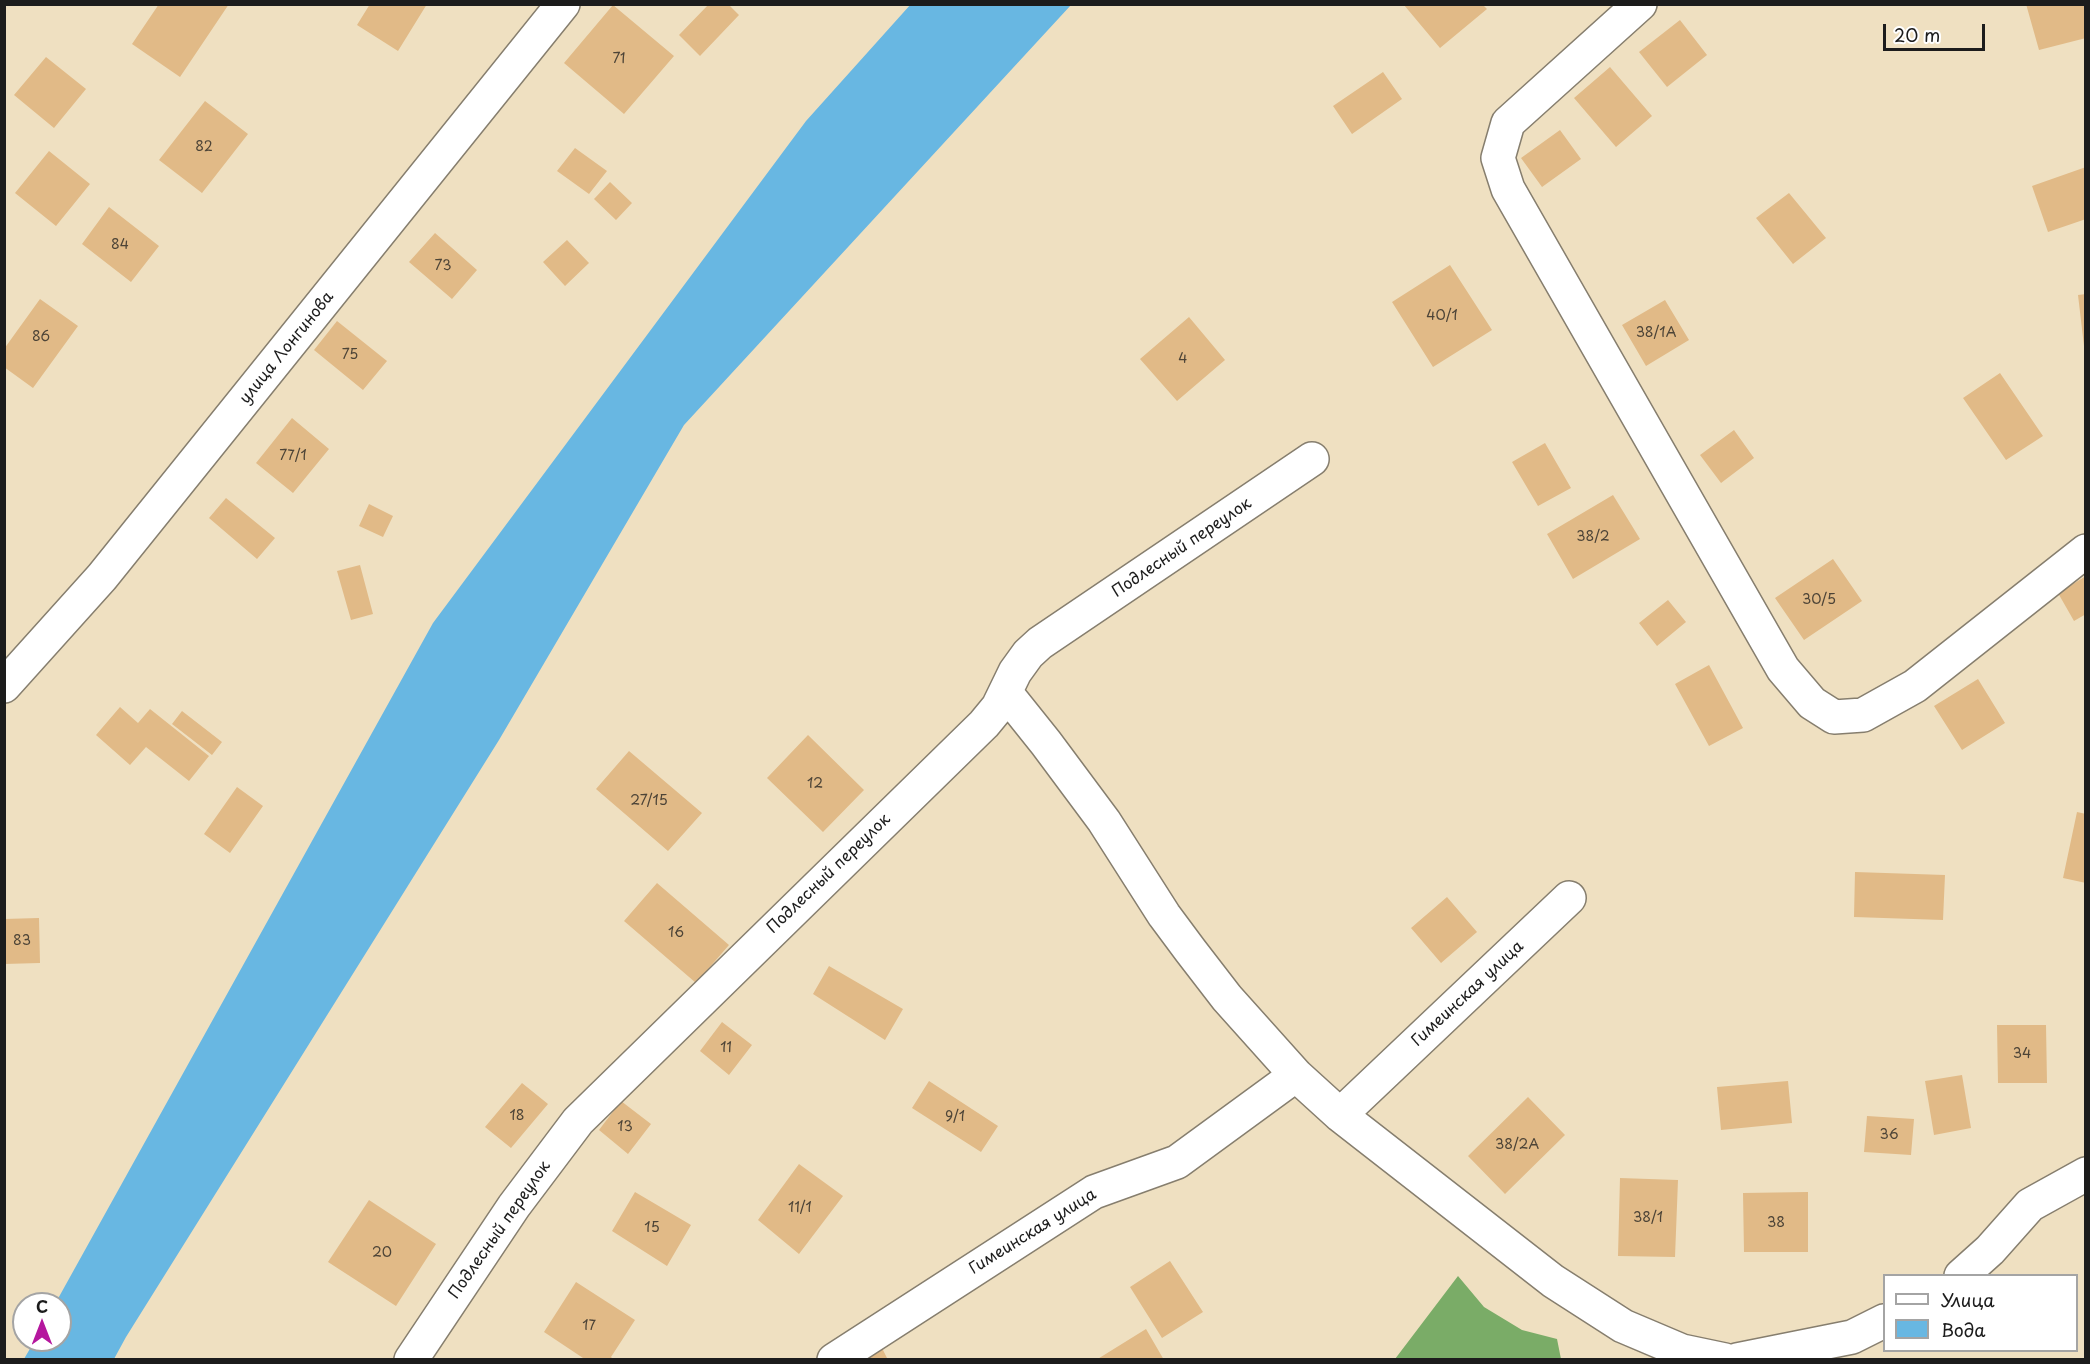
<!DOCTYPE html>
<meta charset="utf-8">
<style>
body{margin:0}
#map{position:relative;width:2090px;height:1364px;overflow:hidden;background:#efe0c1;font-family:"Playpen Sans",sans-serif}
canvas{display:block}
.frame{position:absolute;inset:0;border:6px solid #1c1c1c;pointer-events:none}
.legend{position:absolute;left:1883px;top:1274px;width:195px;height:78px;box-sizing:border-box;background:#fff;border:2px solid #a4a4a4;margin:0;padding:8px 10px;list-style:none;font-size:18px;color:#1c1c1c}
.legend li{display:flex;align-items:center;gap:12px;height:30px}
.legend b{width:30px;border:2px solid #a4a4a4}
.north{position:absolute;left:12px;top:1292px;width:60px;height:60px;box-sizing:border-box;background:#fff;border:2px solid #a4a4a4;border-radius:50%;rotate:0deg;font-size:16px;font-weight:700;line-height:24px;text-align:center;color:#1c1c1c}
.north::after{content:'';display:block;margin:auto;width:21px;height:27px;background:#b5179e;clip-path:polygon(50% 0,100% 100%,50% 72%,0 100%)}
.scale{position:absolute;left:1883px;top:24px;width:102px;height:27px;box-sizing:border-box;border:3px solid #1c1c1c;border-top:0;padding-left:8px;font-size:18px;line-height:21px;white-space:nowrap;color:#1c1c1c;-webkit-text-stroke:4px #fff;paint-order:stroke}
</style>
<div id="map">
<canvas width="2090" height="1364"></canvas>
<div class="frame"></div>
<ul class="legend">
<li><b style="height:8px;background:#fff"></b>Улица</li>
<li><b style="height:16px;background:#68b7e2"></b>Вода</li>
</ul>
<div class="north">С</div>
<div class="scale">20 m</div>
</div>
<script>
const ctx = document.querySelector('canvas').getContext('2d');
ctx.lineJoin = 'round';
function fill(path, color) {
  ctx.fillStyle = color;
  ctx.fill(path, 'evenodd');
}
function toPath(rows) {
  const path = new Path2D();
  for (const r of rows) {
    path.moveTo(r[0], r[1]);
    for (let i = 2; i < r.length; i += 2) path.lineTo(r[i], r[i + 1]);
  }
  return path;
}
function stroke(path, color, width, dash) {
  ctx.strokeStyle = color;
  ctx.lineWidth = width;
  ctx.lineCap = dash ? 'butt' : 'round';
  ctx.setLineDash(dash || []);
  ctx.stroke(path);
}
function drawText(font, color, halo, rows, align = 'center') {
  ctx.font = font + ' "Playpen Sans",sans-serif';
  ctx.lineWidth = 4.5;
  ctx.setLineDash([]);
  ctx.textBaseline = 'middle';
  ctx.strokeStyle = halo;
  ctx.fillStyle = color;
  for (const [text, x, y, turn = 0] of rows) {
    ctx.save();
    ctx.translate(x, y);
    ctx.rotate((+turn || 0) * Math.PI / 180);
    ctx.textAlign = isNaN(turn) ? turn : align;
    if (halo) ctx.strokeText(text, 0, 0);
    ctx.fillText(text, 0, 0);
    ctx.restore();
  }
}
const forest = toPath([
 [1458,1276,1484,1307,1522,1330,1557,1339,1561,1359,1395,1359]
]);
const water = toPath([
 [911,4,1071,5,684,425,499,740,126,1337,114,1359,24,1359,35,1340,60,1340,60,1304,55,1304,433,623,806,121]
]);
const building = toPath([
 [159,4,229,4,180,77,132,44],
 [370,4,427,4,398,51,357,25],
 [709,4,728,4,739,15,700,56,679,35],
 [2026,4,2086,4,2086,38,2039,50],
 [613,5,674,56,624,114,564,63],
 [1404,5,1483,5,1487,9,1440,48],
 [1680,20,1707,55,1667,87,1639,52],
 [46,57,86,89,54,128,14,95],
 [1610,67,1652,116,1616,147,1574,98],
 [1383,72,1402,99,1352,134,1333,106],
 [205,101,248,134,202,193,159,160],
 [1560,130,1581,159,1542,187,1521,158],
 [575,148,607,171,589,194,557,171],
 [49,151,90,184,56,226,15,193],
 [2086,167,2086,219,2048,232,2032,186],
 [610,182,632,203,616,220,594,199],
 [1789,193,1826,238,1793,264,1756,218],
 [109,207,159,246,131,282,82,244],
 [435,233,477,270,452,299,409,262],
 [567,240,589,263,565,286,543,262],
 [1450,265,1492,330,1433,367,1392,302],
 [2086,294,2086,346,2084,346,2078,295],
 [40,299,78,326,33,388,4,367,4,349],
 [1665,300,1689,340,1646,366,1622,325],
 [1189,317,1225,360,1177,401,1140,359],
 [337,321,387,361,363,390,314,350],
 [2000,373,2043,436,2006,460,1963,398],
 [292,418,329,449,293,493,256,463],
 [1734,430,1754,458,1721,483,1700,455],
 [1545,443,1571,488,1538,506,1512,462],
 [1613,495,1640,539,1573,579,1547,534],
 [226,498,275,538,257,559,209,518],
 [369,504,393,516,383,537,359,526],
 [1833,559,1862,601,1804,640,1775,598],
 [360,565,373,614,351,620,337,571],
 [2086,576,2086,614,2074,621,2058,593],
 [1668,600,1686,622,1657,646,1639,623],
 [1709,665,1743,728,1709,746,1675,684],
 [1978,679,2005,723,1962,750,1934,706],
 [120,707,138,723,150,709,209,756,189,781,146,747,130,765,96,735],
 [182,711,222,742,212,755,172,724],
 [808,735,864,790,823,832,767,778],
 [629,751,702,813,668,851,596,789],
 [237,787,263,806,230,853,204,834],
 [2077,812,2086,814,2086,883,2063,878],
 [1855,872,1945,875,1943,920,1854,917],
 [657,883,729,945,696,983,624,921],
 [1447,897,1477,932,1441,963,1411,928],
 [39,918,40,963,4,964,4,919],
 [829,966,903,1009,885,1040,813,994],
 [722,1022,752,1045,729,1075,700,1051],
 [1997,1025,2046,1025,2047,1083,1998,1083],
 [1962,1075,1971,1128,1934,1135,1925,1081],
 [929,1081,998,1126,981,1152,912,1108],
 [1788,1081,1792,1123,1721,1130,1717,1087],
 [522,1083,548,1104,511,1148,485,1127],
 [1528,1097,1565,1135,1505,1194,1468,1156],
 [621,1101,651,1124,628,1154,599,1130],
 [1867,1116,1914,1119,1911,1155,1864,1152],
 [799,1164,843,1196,799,1254,758,1220],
 [1620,1178,1678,1180,1675,1257,1618,1256],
 [635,1192,691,1225,667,1266,612,1231],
 [1808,1192,1808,1252,1744,1252,1743,1193],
 [369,1200,436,1244,396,1306,328,1262],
 [1170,1261,1203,1312,1162,1338,1130,1287],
 [576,1282,635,1320,611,1357,614,1360,583,1360,583,1358,544,1332],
 [1146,1329,1164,1360,1096,1360],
 [882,1348,888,1360,862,1360]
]);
const minor = toPath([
 [1640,4,1508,123,1498,158,1508,189,1783,669,1812,703,1834,717,1863,715,1915,686,2086,551],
 [4,686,102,577,563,4],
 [1006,693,1046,743,1104,821,1164,915,1190,950,1227,998,1296,1075,1340,1115,1553,1281,1623,1326,1682,1351,1725,1360],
 [1340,1115,1569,898],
 [1961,1276,1990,1250,2030,1205,2086,1174],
 [411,1360,514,1206,578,1121,984,724,998,707,1015,672,1028,654,1040,643,1312,459],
 [834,1360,1094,1192,1177,1162,1296,1075],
 [1737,1360,1852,1337,1884,1321]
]);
const numberNames = [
 ["71",619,59],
 ["82",204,147],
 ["84",120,245],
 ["73",443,266],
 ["40/1",1442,316],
 ["38/1А",1656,333],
 ["86",41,337],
 ["75",350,355],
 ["4",1183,359],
 ["77/1",293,456],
 ["38/2",1593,537],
 ["30/5",1819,600],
 ["12",815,784],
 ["27/15",649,801],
 ["16",676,933],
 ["83",22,941],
 ["11",726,1048],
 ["34",2022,1054],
 ["18",517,1116],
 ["9/1",955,1117],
 ["13",625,1127],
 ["36",1889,1135],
 ["38/2А",1517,1145],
 ["11/1",800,1208],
 ["38/1",1648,1218],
 ["38",1776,1223],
 ["15",652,1228],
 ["20",382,1253],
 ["17",589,1326]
];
const streetNames = [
 ["улица Лонгинова",287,348,-51],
 ["Подлесный переулок",1182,548,-34],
 ["Подлесный переулок",829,874,-44],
 ["Гимеинская улица",1468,994,-43],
 ["Подлесный переулок",500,1230,-55],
 ["Гимеинская улица",1033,1232,-32]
];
fill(forest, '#7aac67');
fill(water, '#68b7e2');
fill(building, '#e1ba87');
stroke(minor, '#867e6e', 36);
stroke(minor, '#fff', 33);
drawText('14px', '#4d4437', null, numberNames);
drawText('16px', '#1c1c1c', '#fff', streetNames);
</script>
